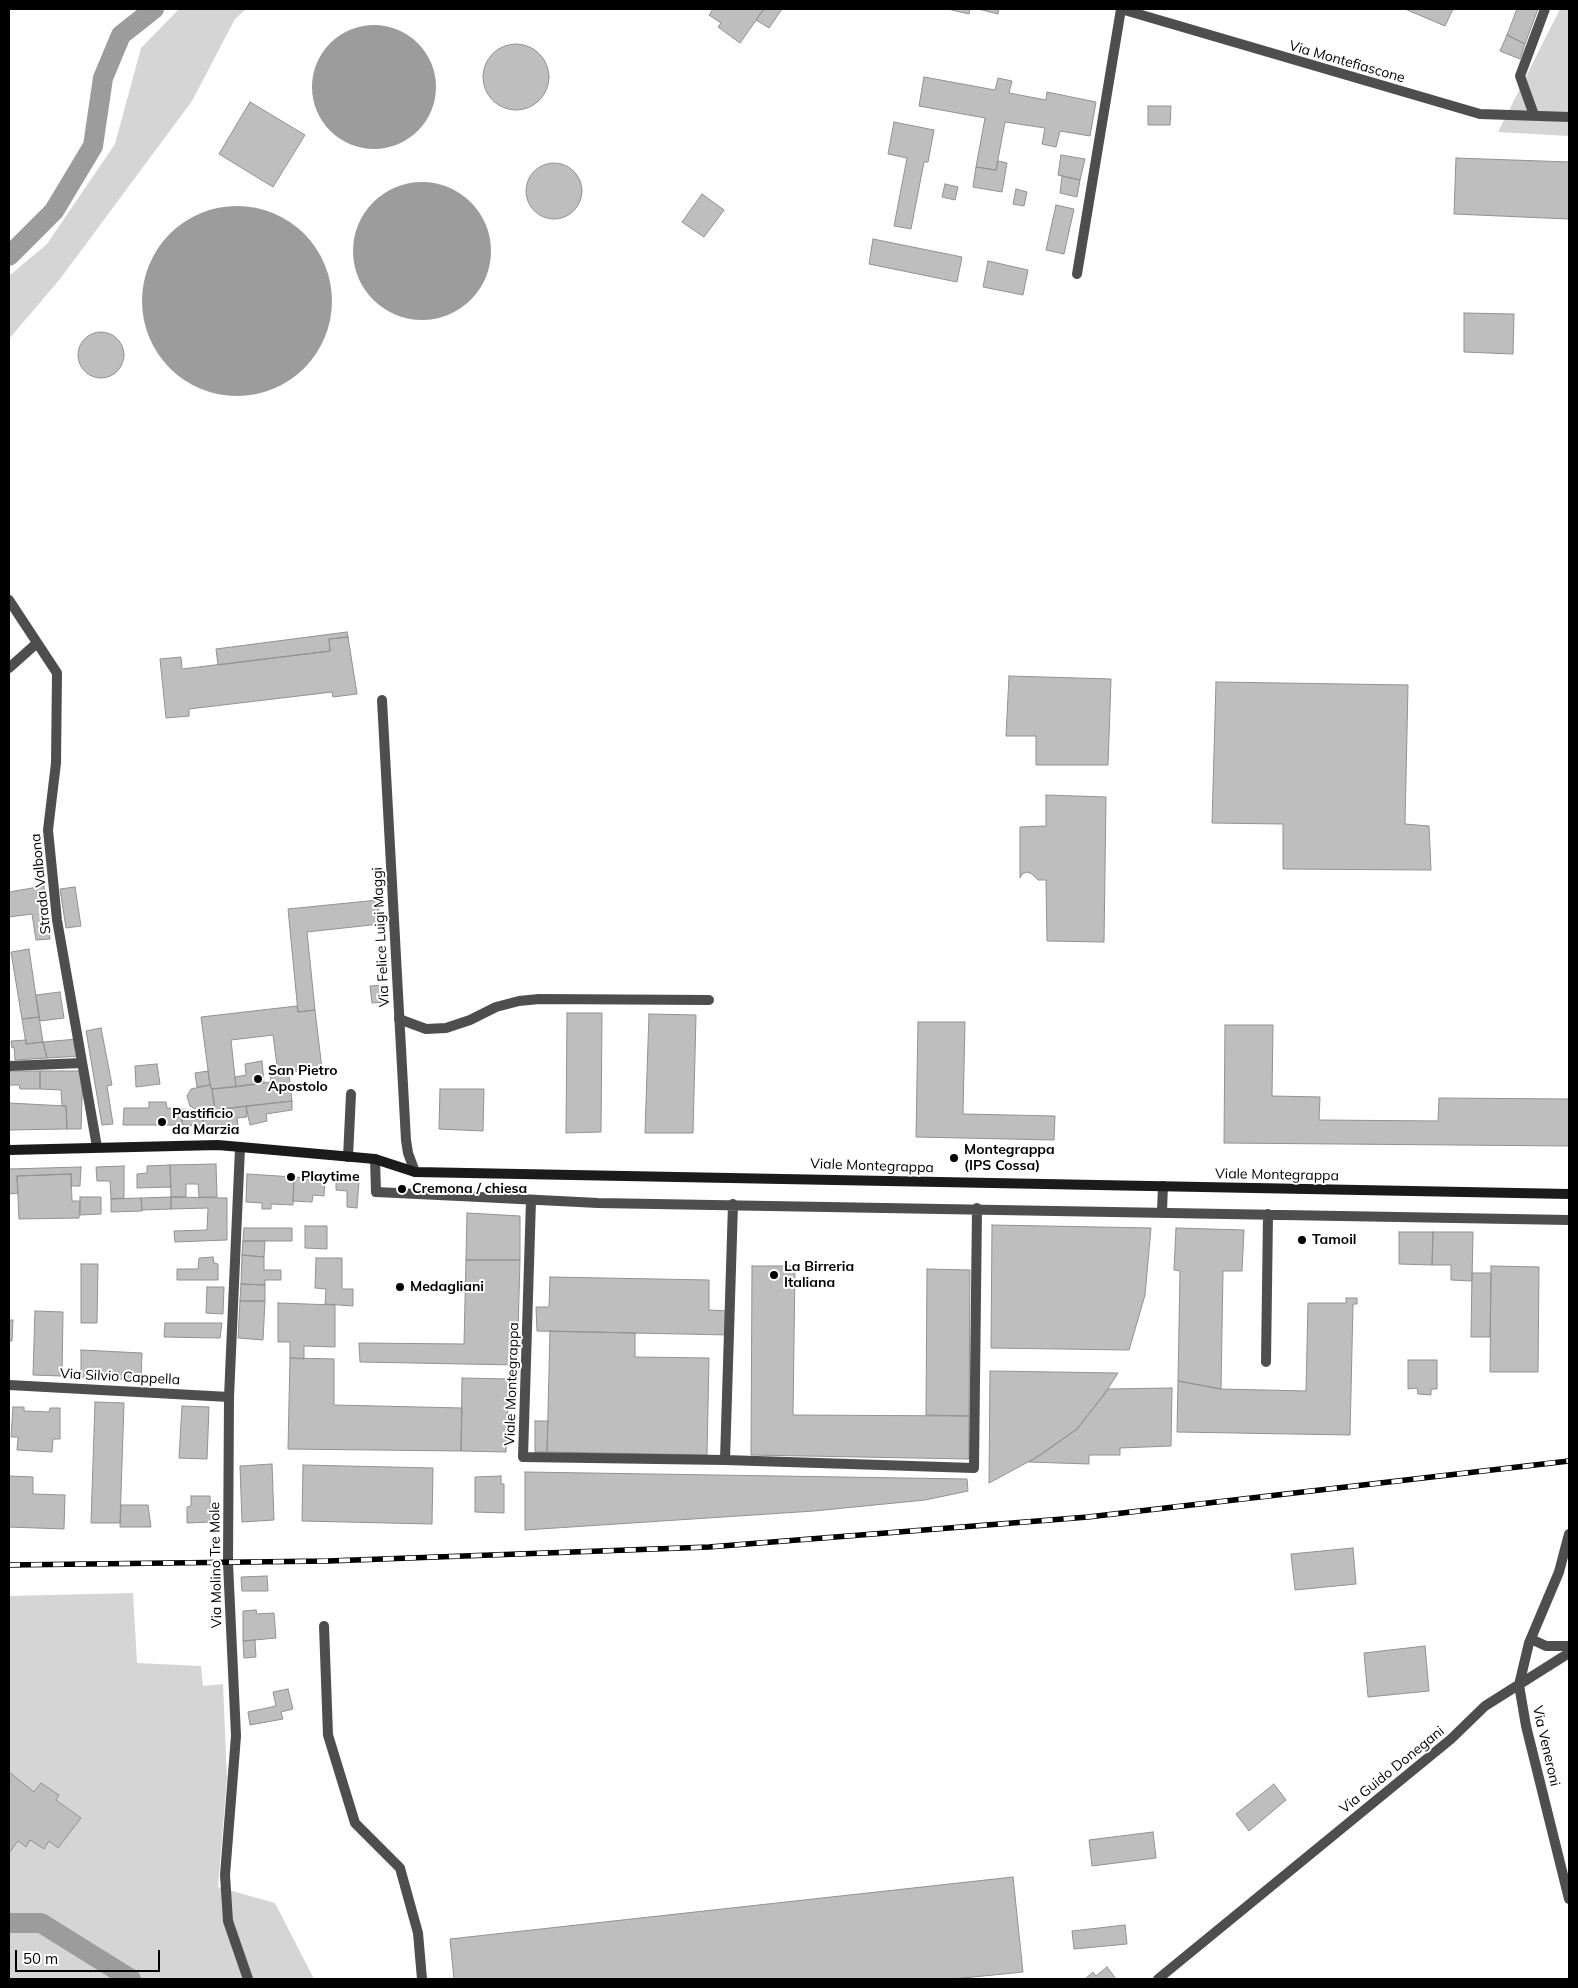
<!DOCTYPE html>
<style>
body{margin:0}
#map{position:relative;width:1578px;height:1988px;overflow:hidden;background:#fff;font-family:Mulish,sans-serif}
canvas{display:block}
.frame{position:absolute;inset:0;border:10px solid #000;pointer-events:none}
.scale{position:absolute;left:15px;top:1950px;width:145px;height:22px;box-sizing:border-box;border:2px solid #000;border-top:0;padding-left:6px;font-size:15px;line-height:18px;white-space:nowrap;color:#000;-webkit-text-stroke:4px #fff;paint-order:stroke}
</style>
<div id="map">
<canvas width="1578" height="1988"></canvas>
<div class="frame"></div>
<div class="scale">50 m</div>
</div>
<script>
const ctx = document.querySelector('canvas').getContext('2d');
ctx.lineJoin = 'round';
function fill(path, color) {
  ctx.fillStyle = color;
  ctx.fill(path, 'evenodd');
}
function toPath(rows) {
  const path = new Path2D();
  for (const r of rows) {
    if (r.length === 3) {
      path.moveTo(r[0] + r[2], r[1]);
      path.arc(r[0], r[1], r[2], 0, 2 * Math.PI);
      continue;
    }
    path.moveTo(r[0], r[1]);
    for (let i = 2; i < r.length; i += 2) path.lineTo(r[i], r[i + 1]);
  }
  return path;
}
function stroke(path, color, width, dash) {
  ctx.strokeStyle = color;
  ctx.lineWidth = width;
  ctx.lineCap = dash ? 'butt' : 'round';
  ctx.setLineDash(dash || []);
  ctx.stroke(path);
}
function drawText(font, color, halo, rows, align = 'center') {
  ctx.font = font + ' Mulish,sans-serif';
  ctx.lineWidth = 4;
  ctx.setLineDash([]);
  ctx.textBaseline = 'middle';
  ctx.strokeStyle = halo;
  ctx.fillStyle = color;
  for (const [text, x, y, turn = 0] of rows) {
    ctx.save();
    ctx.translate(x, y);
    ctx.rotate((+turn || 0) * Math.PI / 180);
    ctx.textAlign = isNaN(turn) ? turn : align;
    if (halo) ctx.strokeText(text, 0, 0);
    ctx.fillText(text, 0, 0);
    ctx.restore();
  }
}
const green = toPath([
 [179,9,246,9,235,19,192,101,60,279,9,339,9,276,47,244,115,144,141,48],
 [1560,9,1569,9,1569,136,1498,132],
 [133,1593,137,1663,201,1666,203,1686,223,1684,227,1778,218,1887,275,1903,314,1979,9,1979,9,1596]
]);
const water = toPath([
 [374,87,62],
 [422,251,69],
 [237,301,95]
]);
const canal = toPath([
 [9,256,54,211,93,146,103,78,121,35,154,9],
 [9,1923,41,1923,131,1979]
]);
const building = toPath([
 [713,9,764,9,740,43,718,27,721,23,709,15,713,9],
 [764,9,782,9,769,28,756,20,764,9],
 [948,9,970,9,969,14,948,9],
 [978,9,999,9,998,14,978,9],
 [1405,9,1453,9,1445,26,1405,9],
 [1517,9,1538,9,1525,44,1507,35,1517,9],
 [1507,35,1525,44,1520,59,1500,51,1507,35],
 [516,77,33],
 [924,77,995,90,998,78,1012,81,1009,93,1046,100,1047,92,1096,102,1090,136,1060,131,1056,147,1042,144,1045,128,1005,122,996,170,976,167,985,118,919,106,924,77],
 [250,102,305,135,273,187,219,154,250,102],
 [1148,106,1171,106,1170,125,1148,125,1148,106],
 [894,122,934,130,928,162,924,162,911,229,894,226,907,158,888,154,894,122],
 [1061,155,1085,159,1080,180,1058,175,1061,155],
 [1456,158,1569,162,1569,219,1454,214,1456,158],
 [998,161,1007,163,1002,192,973,187,976,167,996,170,998,161],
 [554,191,28],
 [1062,176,1080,180,1077,197,1060,193,1062,176],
 [945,184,958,187,955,200,942,197,945,184],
 [1016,189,1027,192,1024,206,1013,204,1016,189],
 [702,194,724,210,704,237,682,222,702,194],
 [1056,205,1074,209,1064,254,1046,250,1056,205],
 [873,239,962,257,957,282,869,264,873,239],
 [988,261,1028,270,1023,295,983,287,988,261],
 [1464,313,1514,314,1513,354,1464,352,1464,313],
 [101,355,23],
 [347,632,348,637,329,639,330,651,218,665,216,649,347,632],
 [348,637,357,694,333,697,332,692,189,709,189,716,166,718,160,659,181,657,182,669,330,651,329,639,348,637],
 [1009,676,1111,679,1108,765,1036,765,1036,736,1006,736,1009,676],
 [1216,682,1408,685,1405,824,1429,826,1431,870,1283,869,1283,824,1212,823,1216,682],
 [1046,795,1106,797,1104,942,1047,941,1046,880,1038,880,1032,874,1027,872,1022,874,1020,878,1020,827,1046,826,1046,795],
 [44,886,50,939,36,940,32,914,9,917,9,892,44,886],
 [75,887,81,926,66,928,60,889,75,887],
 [378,900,380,924,307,932,315,1010,298,1012,288,909,378,900],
 [29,949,39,1017,22,1019,11,952,29,949],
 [386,985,388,1002,372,1003,370,986,386,985],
 [60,992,64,1018,40,1021,36,995,60,992],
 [297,1006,298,1012,315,1010,322,1069,278,1073,273,1035,231,1040,236,1087,212,1089,210,1085,201,1017,297,1006],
 [567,1013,602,1013,601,1132,566,1133,567,1013],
 [649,1014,696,1015,693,1133,645,1133,649,1014],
 [39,1017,43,1042,26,1044,22,1019,39,1017],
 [918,1022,965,1022,963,1114,1055,1116,1054,1140,916,1137,918,1022],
 [1225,1025,1273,1025,1272,1096,1320,1097,1319,1120,1438,1121,1439,1098,1569,1099,1569,1146,1224,1143,1225,1025],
 [101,1028,112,1085,107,1086,113,1124,102,1125,86,1031,101,1028],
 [77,1039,80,1056,47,1058,43,1042,77,1039],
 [26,1040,26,1044,43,1042,47,1058,15,1060,14,1047,12,1048,11,1041,26,1040],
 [262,1061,264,1083,236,1087,235,1077,246,1075,245,1064,262,1061],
 [157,1064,160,1084,136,1087,135,1066,157,1064],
 [9,1071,40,1071,40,1089,20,1089,19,1085,9,1085,9,1071],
 [40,1071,83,1071,81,1129,67,1129,66,1106,62,1106,61,1090,40,1089,40,1071],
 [208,1071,210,1085,197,1087,195,1073,208,1071],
 [289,1073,292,1101,215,1110,212,1089,271,1082,270,1075,289,1073],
 [210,1085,212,1089,215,1110,195,1109,190,1106,187,1096,191,1089,210,1085],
 [440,1089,484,1089,483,1131,439,1129,440,1089],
 [292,1101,292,1110,266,1114,267,1121,250,1125,246,1106,292,1101],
 [149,1102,166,1102,167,1108,182,1109,182,1125,123,1125,124,1108,149,1108,149,1102],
 [9,1103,66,1106,67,1129,9,1130,9,1103],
 [246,1106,247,1117,237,1118,238,1127,203,1126,203,1111,246,1106],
 [182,1109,203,1111,203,1126,182,1125,182,1109],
 [216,1164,217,1197,199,1197,198,1184,186,1184,186,1197,171,1197,170,1165,216,1164],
 [170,1165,171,1187,137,1188,137,1174,147,1173,147,1166,170,1165],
 [124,1166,124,1198,111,1199,110,1181,97,1181,96,1167,124,1166],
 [81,1167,80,1186,71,1186,71,1174,17,1176,18,1193,9,1194,9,1169,81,1167],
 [71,1174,72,1201,80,1201,79,1218,19,1219,17,1176,71,1174],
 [247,1174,294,1177,293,1205,271,1204,271,1209,262,1209,262,1203,246,1202,247,1174],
 [294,1177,325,1179,324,1196,313,1195,312,1202,293,1201,294,1177],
 [336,1180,359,1181,357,1208,347,1207,347,1191,336,1190,336,1180],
 [80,1197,101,1197,101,1214,80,1215,80,1197],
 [171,1197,227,1198,227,1240,175,1242,174,1231,207,1230,208,1208,171,1209,171,1197],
 [171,1197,171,1209,142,1210,141,1198,171,1197],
 [141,1198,142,1211,111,1212,111,1199,141,1198],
 [467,1213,520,1216,520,1260,466,1260,467,1213],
 [992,1225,1151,1228,1145,1295,1129,1350,991,1348,992,1225],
 [305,1226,327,1226,327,1249,305,1248,305,1226],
 [244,1228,292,1228,292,1241,243,1241,244,1228],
 [1176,1228,1244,1230,1242,1271,1223,1271,1221,1389,1178,1381,1180,1271,1174,1270,1176,1228],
 [1399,1232,1433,1232,1432,1265,1399,1264,1399,1232],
 [1433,1232,1473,1232,1472,1281,1451,1280,1451,1265,1432,1265,1433,1232],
 [243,1241,265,1241,264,1257,242,1255,243,1241],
 [242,1255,264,1257,264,1270,281,1270,281,1280,265,1280,265,1285,241,1284,242,1255],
 [213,1257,214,1263,218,1264,218,1280,177,1280,177,1269,198,1269,199,1258,213,1257],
 [316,1258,342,1258,342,1289,353,1289,353,1306,325,1304,326,1289,315,1288,316,1258],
 [466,1260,520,1260,517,1365,360,1362,359,1343,464,1344,466,1260],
 [81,1264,98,1264,97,1323,81,1323,81,1264],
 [752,1266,795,1266,793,1415,969,1416,969,1459,751,1455,752,1266],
 [1491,1266,1539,1267,1538,1372,1490,1372,1491,1266],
 [927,1269,970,1270,969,1416,926,1415,927,1269],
 [1472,1273,1491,1273,1490,1337,1471,1337,1472,1273],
 [550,1277,709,1280,709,1310,729,1311,729,1335,537,1331,536,1307,549,1307,550,1277],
 [241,1284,265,1285,265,1301,240,1301,241,1284],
 [207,1287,224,1287,223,1314,206,1313,207,1287],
 [1346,1298,1357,1298,1357,1304,1353,1304,1350,1435,1177,1432,1178,1381,1221,1389,1306,1391,1308,1303,1346,1303,1346,1298],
 [240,1301,265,1301,263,1340,238,1338,240,1301],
 [278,1303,335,1305,335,1347,304,1346,304,1359,290,1358,290,1342,278,1342,278,1303],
 [35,1311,63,1312,62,1376,33,1375,35,1311],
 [9,1320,13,1320,12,1341,9,1341,9,1320],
 [165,1323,222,1323,220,1338,164,1337,165,1323],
 [550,1331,635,1333,635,1357,709,1358,707,1455,547,1452,550,1331],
 [81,1350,142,1353,141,1380,81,1377,81,1350],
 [290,1358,334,1359,334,1405,462,1408,461,1451,288,1449,290,1358],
 [1408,1360,1437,1360,1437,1389,1431,1389,1431,1395,1418,1394,1417,1388,1408,1389,1408,1360],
 [990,1371,1118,1373,1104,1395,1077,1429,1041,1455,989,1483,990,1371],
 [462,1378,509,1379,506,1452,461,1451,462,1378],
 [1172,1388,1171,1446,1120,1448,1120,1455,1089,1455,1089,1464,1029,1462,1077,1429,1108,1389,1172,1388],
 [95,1402,124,1403,120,1523,91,1523,95,1402],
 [182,1406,209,1407,207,1459,179,1458,182,1406],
 [13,1407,24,1407,24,1411,49,1412,50,1408,60,1408,60,1439,53,1439,52,1452,17,1450,18,1437,11,1437,13,1407],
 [535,1421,548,1421,547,1452,535,1452,535,1421],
 [272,1464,274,1520,242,1522,240,1466,272,1464],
 [303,1465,433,1468,432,1524,302,1521,303,1465],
 [525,1472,967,1479,968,1491,925,1500,814,1511,525,1530,525,1472],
 [9,1476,33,1477,33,1494,65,1495,64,1529,9,1527,9,1476],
 [501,1476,501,1484,504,1484,504,1513,475,1512,475,1477,501,1476],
 [191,1496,210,1496,211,1522,187,1523,187,1507,191,1506,191,1496],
 [121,1505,148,1505,151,1527,120,1527,121,1505],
 [1353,1548,1356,1584,1295,1590,1291,1554,1353,1548],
 [267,1576,268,1591,242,1591,241,1577,267,1576],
 [256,1610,257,1614,274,1613,276,1638,243,1641,243,1611,256,1610],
 [255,1640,256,1657,244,1658,243,1641,255,1640],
 [1425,1646,1429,1691,1368,1697,1364,1653,1425,1646],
 [288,1689,293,1709,281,1712,283,1719,250,1725,248,1712,276,1706,273,1692,288,1689],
 [9,1772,34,1792,41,1783,59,1795,56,1800,81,1818,58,1848,49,1841,44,1849,30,1840,26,1847,18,1841,9,1853,9,1772],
 [1274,1784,1286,1800,1249,1831,1236,1814,1274,1784],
 [1153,1832,1156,1858,1092,1866,1089,1840,1153,1832],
 [1013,1877,1023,1972,953,1979,454,1979,450,1939,1013,1877],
 [1125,1925,1127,1944,1074,1949,1072,1931,1125,1925],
 [1107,1967,1116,1979,1085,1979,1093,1972,1096,1976,1107,1967]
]);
const service = toPath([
 [1077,274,1121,9],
 [399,1019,426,1029,446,1028,470,1020,496,1007,519,1001,539,999,709,1000],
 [348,1157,351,1094],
 [375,1159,376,1192,480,1197,598,1203,1569,1220],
 [531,1200,523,1457,725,1460,974,1468,977,1208],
 [1162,1211,1163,1186],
 [1266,1362,1268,1214],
 [725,1460,733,1204],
 [324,1626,328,1735,355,1823,400,1868,418,1933,422,1979]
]);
const minor = toPath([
 [1121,9,1480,114,1569,117],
 [1534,115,1520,76,1545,9],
 [9,600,57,673,56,763,48,830,57,920,97,1147],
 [9,668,37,643],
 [382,700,406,1140,408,1153,415,1172],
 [9,1066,82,1063],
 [240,1148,229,1397,228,1563,236,1736,225,1875,228,1921,248,1979],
 [9,1385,229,1397],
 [1569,1534,1559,1572,1529,1643,1519,1685,1526,1726,1569,1899],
 [1531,1639,1546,1646,1569,1646],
 [1158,1979,1451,1739,1485,1706,1569,1653]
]);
const secondary = toPath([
 [9,1150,218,1145,375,1159,415,1172,1569,1194]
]);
const rail = toPath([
 [9,1565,328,1561,709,1547,1088,1517,1569,1461]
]);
const markers = [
 [258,1079,5,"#000"],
 [162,1122,5,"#000"],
 [954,1158,5,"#000"],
 [291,1177,5,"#000"],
 [402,1189,5,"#000"],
 [1302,1240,5,"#000"],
 [774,1275,5,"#000"],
 [400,1287,5,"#000"]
];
const streetNames = [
 ["Via Montefiascone",1347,62,16],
 ["Strada Valbona",41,884,-96],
 ["Via Felice Luigi Maggi",381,937,-93],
 ["Viale Montegrappa",872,1166,2],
 ["Viale Montegrappa",1277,1175,1],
 ["Via Silvio Cappella",120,1377,3],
 ["Viale Montegrappa",512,1384,-88],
 ["Via Molino Tre Mole",216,1565,-91],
 ["Via Veneroni",1546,1746,77],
 ["Via Guido Donegani",1392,1770,-39]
];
const poiNames = [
 ["San Pietro",268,1071],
 ["Apostolo",268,1087],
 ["Pastificio",172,1114],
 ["da Marzia",172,1130],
 ["Montegrappa",964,1150],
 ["(IPS Cossa)",964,1166],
 ["Playtime",301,1177],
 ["Cremona / chiesa",412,1189],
 ["Tamoil",1312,1240],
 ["La Birreria",784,1267],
 ["Italiana",784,1283],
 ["Medagliani",410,1287]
];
fill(green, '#d5d5d5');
fill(water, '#9c9c9c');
stroke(canal, '#9c9c9c', 20);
fill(building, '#bebebe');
stroke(building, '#929292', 1);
stroke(service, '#4e4e4e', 10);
stroke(minor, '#4e4e4e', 10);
stroke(secondary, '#1b1b1b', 10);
stroke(rail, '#000', 5.5);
stroke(rail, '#fff', 4, [11]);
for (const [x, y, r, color] of markers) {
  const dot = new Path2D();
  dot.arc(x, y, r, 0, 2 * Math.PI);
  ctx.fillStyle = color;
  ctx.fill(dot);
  stroke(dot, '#fff', 2);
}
drawText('14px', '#000', '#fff', streetNames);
drawText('bold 14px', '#000', '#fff', poiNames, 'left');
</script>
